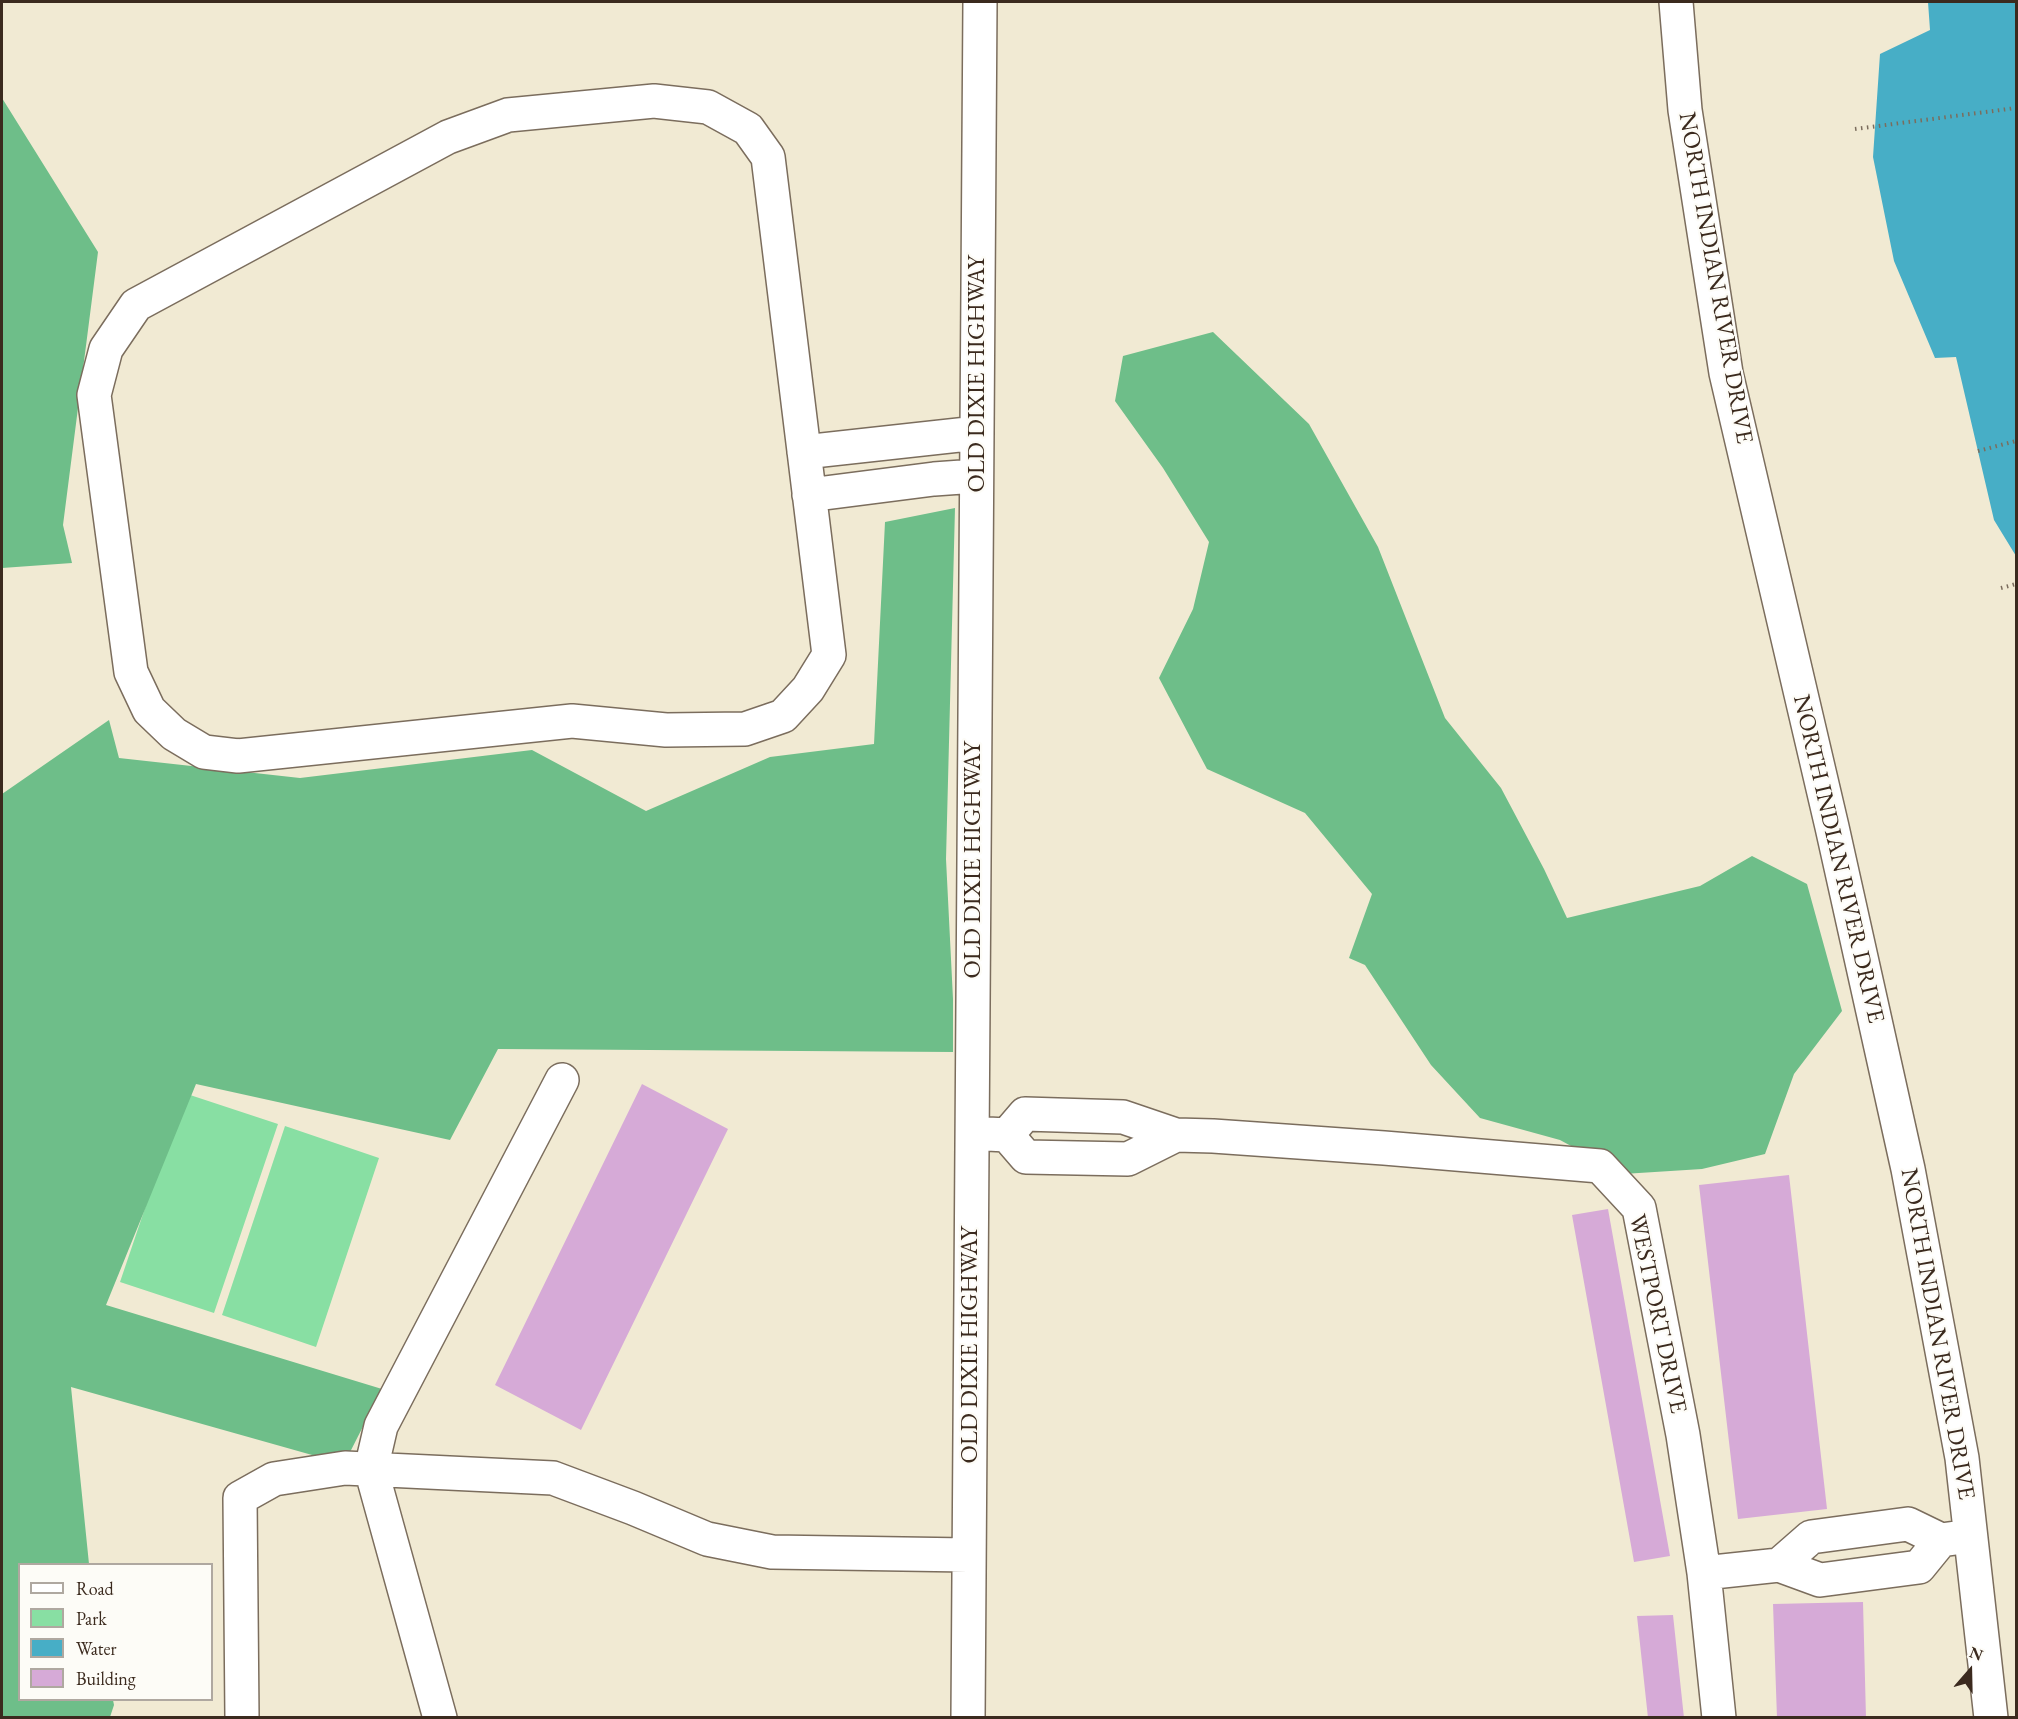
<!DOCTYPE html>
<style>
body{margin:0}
#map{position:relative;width:2018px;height:1719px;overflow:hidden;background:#f1ead3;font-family:"EB Garamond",serif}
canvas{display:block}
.frame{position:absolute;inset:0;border:3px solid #3b2a1e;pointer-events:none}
.legend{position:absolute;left:18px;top:1563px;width:195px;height:138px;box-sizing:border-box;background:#fdfcf7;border:2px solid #afa8a0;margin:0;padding:8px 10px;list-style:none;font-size:18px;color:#3b2a1e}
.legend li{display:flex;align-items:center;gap:12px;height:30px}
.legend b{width:30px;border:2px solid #afa8a0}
.north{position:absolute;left:1940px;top:1641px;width:60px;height:60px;-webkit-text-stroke:4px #fdfcf7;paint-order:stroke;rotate:20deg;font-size:16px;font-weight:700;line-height:24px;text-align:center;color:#3b2a1e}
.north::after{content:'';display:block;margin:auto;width:21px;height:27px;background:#3b2a1e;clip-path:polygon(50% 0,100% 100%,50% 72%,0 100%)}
</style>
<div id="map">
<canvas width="2018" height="1719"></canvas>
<div class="frame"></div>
<ul class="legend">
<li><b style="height:8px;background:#fff"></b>Road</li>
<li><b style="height:16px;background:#88dfa3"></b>Park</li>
<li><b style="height:16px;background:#47aec6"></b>Water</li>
<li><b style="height:16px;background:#d6aad7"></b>Building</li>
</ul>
<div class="north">N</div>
</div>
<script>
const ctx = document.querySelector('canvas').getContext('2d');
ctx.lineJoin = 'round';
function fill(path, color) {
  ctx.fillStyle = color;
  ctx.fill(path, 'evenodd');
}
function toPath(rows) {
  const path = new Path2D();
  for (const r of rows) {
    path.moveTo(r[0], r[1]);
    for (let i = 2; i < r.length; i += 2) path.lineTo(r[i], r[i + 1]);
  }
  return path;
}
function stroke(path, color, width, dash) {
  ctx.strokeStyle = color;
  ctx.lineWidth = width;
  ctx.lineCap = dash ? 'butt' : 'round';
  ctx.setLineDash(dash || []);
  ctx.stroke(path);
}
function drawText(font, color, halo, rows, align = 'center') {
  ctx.font = font + ' "EB Garamond",serif';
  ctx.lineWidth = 4.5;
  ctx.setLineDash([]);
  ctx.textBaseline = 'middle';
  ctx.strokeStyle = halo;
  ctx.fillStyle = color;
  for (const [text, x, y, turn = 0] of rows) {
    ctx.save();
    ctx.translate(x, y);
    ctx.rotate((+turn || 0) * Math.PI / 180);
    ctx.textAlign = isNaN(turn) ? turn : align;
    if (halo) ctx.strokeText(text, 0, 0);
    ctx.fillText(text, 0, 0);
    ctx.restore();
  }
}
const green = toPath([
 [184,1093,278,1124,214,1313,120,1282],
 [285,1126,379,1158,316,1347,222,1315]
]);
const forest = toPath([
 [2,98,98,252,63,525,72,563,2,568],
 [1213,332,1309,424,1378,547,1445,718,1501,788,1544,869,1567,918,1700,886,1752,856,1807,884,1842,1011,1794,1074,1765,1154,1702,1169,1623,1174,1560,1140,1480,1118,1431,1065,1365,965,1349,958,1372,894,1305,813,1207,769,1159,678,1193,609,1209,542,1163,468,1115,401,1123,356],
 [955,508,946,859,953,999,953,1052,498,1049,450,1140,196,1084,106,1305,382,1389,344,1464,71,1387,89,1564,20,1564,20,1700,113,1700,114,1705,110,1717,2,1717,2,794,109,720,119,758,300,778,532,750,646,811,770,757,874,744,885,522]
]);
const water = toPath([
 [1928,2,2016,2,2016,556,1994,520,1956,357,1935,358,1894,261,1873,157,1880,54,1930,30]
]);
const building = toPath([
 [642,1084,728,1129,581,1430,495,1385],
 [1789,1175,1827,1509,1738,1519,1699,1185],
 [1608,1209,1670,1556,1634,1562,1572,1215],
 [1863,1602,1866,1718,1777,1718,1773,1604],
 [1673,1615,1684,1718,1648,1718,1637,1616]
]);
const path = toPath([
 [1855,129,2016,108],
 [1978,451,2016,441],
 [2001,588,2016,584]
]);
const minor = toPath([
 [1676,2,1685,110,1726,373,1832,827,1908,1169,1962,1458,1991,1718],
 [654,101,708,107,748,129,768,157,829,655,808,689,783,716,745,729,666,730,572,721,238,756,204,752,174,734,149,710,131,672,94,395,106,349,136,305,448,137,508,115,654,101],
 [804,452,977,433],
 [809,495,934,479,976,476],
 [987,1134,1007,1135,1026,1157,1128,1159,1176,1135],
 [1007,1135,1025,1114,1123,1117,1176,1135,1213,1136,1384,1148,1600,1166,1639,1208,1683,1435,1704,1573,1719,1718],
 [1779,1565,1811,1537,1908,1524,1941,1540,1963,1537],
 [1704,1573,1779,1565,1820,1580,1919,1567,1941,1540],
 [242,1718,240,1498,274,1479,345,1468,553,1478,633,1508,707,1539,772,1552,968,1555],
 [440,1718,371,1469,381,1426,562,1080],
 [968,1718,980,2]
]);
const streetNames = [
 ["NORTH INDIAN RIVER DRIVE",1715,278,80],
 ["OLD DIXIE HIGHWAY",977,374,-90],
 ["NORTH INDIAN RIVER DRIVE",1838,859,77],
 ["OLD DIXIE HIGHWAY",973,860,-90],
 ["WESTPORT DRIVE",1657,1314,78],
 ["NORTH INDIAN RIVER DRIVE",1937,1334,80],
 ["OLD DIXIE HIGHWAY",970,1345,-90]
];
fill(green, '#88dfa3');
fill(forest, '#6ebe89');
fill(water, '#47aec6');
fill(building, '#d6aad7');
stroke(minor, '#7b6d5d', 36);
stroke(path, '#7b6d5d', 4, [1.5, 4.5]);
stroke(minor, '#fff', 33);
drawText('24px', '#3b2a1e', '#fdfcf7', streetNames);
</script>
